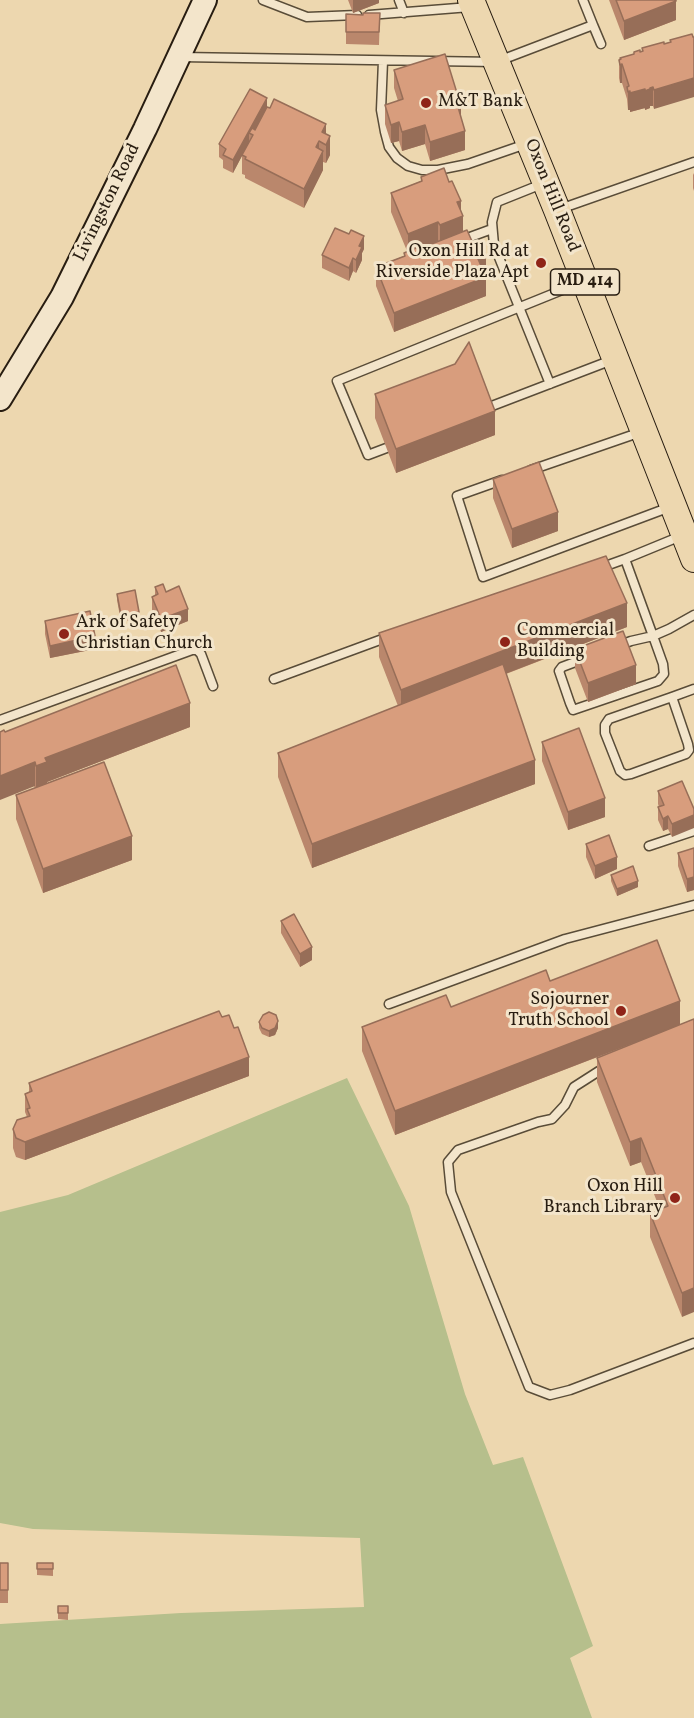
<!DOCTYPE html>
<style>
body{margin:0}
canvas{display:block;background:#edd7af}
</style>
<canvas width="694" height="1718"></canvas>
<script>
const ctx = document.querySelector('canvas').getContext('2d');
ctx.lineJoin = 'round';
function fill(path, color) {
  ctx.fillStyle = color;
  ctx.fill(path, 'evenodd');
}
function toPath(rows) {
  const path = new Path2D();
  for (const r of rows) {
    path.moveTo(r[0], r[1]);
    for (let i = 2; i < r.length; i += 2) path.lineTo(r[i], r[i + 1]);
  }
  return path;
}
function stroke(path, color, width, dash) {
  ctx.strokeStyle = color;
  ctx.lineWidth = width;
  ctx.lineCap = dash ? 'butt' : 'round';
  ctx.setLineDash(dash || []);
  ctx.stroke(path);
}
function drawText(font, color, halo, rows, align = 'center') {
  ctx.font = font + ' Vollkorn,serif';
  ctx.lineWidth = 6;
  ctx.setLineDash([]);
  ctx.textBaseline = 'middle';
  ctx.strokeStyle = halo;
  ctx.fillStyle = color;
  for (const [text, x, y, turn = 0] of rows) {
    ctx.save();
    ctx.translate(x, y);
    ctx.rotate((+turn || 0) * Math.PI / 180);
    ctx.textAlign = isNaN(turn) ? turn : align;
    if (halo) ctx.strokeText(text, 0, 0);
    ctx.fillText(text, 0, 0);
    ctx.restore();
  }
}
const green = toPath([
 [347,1078,409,1206,465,1394,493,1465,523,1457,593,1646,570,1658,592,1718,0,1718,0,1624,181,1613,364,1607,360,1538,33,1529,0,1523,0,1212,68,1195]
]);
const lane = toPath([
 [263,0,307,17,357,15],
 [399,0,404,13],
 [369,15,470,7],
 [593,25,601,44],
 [181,57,496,62,593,25,583,0],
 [383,61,381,110,385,132,389,147,397,158,408,166,422,170,438,170,468,164,526,144],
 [542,184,497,202,492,222,494,245,550,384],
 [560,209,694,162],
 [462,240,492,229],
 [484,409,612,360],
 [397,444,368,455,337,381,582,282],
 [531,470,641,432],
 [502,480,457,496,483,577,670,507],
 [681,536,625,559,653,636,669,629,694,615],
 [600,568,625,559],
 [653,636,663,664,664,674,658,681,573,710,570,703,559,671,562,667,631,641,653,636],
 [274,679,388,637],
 [672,697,688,744,689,750,686,754,631,774,625,775,620,771,605,733,605,725,609,719,672,697,694,689],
 [0,720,192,650,197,650,201,654,213,686],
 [649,846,694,831],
 [389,1004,565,939,694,905],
 [607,1068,599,1071,574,1087,565,1105,552,1119,538,1122,458,1150,448,1162,451,1192,529,1387,550,1395,570,1390,694,1343]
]);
const secondary = toPath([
 [0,399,62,297,145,129,205,0]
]);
const primary = toPath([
 [471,0,557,210,694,559]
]);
const wall = toPath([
 [348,0,379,0,379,3,353,13],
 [609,0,676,0,676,20,624,40],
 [380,13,379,45,346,44,346,14,363,15],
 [692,34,654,109,653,106,650,106,650,108,645,110,645,108,630,112,630,110,628,110,627,99,622,83,620,83,619,78,619,60,642,52,642,48,664,44,670,42,670,40],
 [394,70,461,117,465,150,430,161,425,144,402,151,399,141,391,143,385,124,385,105,398,101,394,88],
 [267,107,326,134,330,155,326,163,323,162,323,170,304,208,245,178,245,175,242,174,242,155,243,153,233,173,223,168,223,160,219,157,219,144],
 [694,173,694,191,693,188,693,175],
 [421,177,461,210,463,232,486,275,485,275,486,296,394,332,376,286,376,267,404,256,404,253,407,251,391,212,391,193,421,181],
 [364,249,362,253,362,260,356,273,353,271,349,281,322,268,322,255],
 [455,364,495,435,396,473,375,418,375,394],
 [493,479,558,531,512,548,493,498],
 [155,587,166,592,188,621,161,632,152,610,152,597,155,596],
 [117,594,139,612,139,618,121,622,117,600],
 [45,621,95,649,50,658,45,634],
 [627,627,506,674,535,784,312,868,278,777,278,753,398,706,379,657,379,633],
 [575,649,636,684,588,702,575,668],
 [190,727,47,782,47,783,132,860,43,893,16,819,16,795,35,788,5,732],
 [542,742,605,817,568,830,542,761],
 [682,781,672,837,668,829,663,831,658,820,658,807,659,807,658,804,658,791],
 [586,844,617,869,595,879,586,857],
 [694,848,694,890,687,892,678,866,678,853],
 [611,875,638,887,617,896,611,881],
 [281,921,312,960,300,967,281,933],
 [550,981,680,1025,694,1019,682,1317,650,1237,650,1213,660,1209,641,1162,630,1166,597,1082,597,1058,647,1038,395,1135,362,1051,362,1027,451,1007],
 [259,1022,278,1028,275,1035,269,1037,262,1034,259,1028],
 [249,1076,25,1160,16,1157,13,1148,13,1129,27,1117,25,1112,25,1094,29,1092,29,1083],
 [0,1563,8,1563,8,1603,0,1603],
 [37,1563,53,1563,53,1576,37,1575],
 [58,1606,68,1606,68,1620,58,1619]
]);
const shadedWall = toPath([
 [353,0,379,0,379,3,353,13],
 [676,1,676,20,624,40,624,21],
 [622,64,622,83,620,83,620,65],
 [694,78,694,97,654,109,654,90],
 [653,87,653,106,650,106,650,108,645,110,645,91],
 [645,89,645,108,630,112,630,93],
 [630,91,630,110,628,110,628,92],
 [267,98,267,111,253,135,249,133,249,143,233,173,233,160],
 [461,106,461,124,458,107],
 [399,122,399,141,391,143,391,125],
 [326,124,326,143,330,136,330,155,326,163,326,145,322,132],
 [425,125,425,144,402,151,402,132],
 [465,131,465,150,430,161,430,142],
 [319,141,319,158,323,151,323,170,304,208,304,189,316,147],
 [461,201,461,217,463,216,463,235,440,244,440,225,457,202],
 [438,222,438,241,408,253,408,234],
 [364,236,364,249,362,253,362,260,356,273,356,260,359,246],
 [486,256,486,275,478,278,478,259],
 [353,258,353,271,349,281,349,268],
 [486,277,486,296,394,332,394,313],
 [495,411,495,435,396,473,396,449],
 [558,512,558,531,512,548,512,529],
 [627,603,627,627,401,714,401,690],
 [188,609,188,621,161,632,161,619],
 [95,636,95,649,50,658,50,646],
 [636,665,636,684,588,702,588,683],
 [190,703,190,727,47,782,47,786,36,790,36,766,45,758],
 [535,760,535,784,312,868,312,844],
 [35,762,35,786,0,800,0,776],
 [605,798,605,817,568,830,568,812],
 [694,815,694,828,672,837,672,824],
 [668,816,668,829,663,831,663,819],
 [132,836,132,860,43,893,43,869],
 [617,857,617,869,595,879,595,866],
 [694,877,694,890,687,892,687,879],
 [638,881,638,887,617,896,617,889],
 [312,947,312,960,300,967,300,954],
 [680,1001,680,1025,395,1135,395,1111],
 [278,1021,278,1028,275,1035,269,1037,269,1031],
 [249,1057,249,1076,25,1160,25,1142],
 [641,1138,641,1162,630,1166,630,1142],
 [694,1288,694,1312,682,1317,682,1293]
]);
const building = toPath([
 [616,0,676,0,676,1,624,21,616,0],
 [363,13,380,13,379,32,346,32,346,14,363,15,363,13],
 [692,34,693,37,694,37,694,78,654,90,653,87,650,88,650,89,645,91,645,89,630,93,630,91,628,92,627,87,629,86,622,64,620,65,619,60,621,59,620,58,634,54,634,52,640,50,640,52,643,51,642,48,664,42,664,44,671,42,670,40,692,34],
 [445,54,461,106,458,107,465,131,430,142,425,125,402,132,399,122,391,125,385,105,403,99,394,70,445,54],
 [250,89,267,98,233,160,223,155,226,149,219,144,250,89],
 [274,99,326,124,322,132,330,136,326,145,319,141,316,147,323,151,304,189,245,159,246,157,242,155,253,135,249,133,252,128,255,130,267,107,270,108,274,99],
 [444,168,449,182,452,181,461,201,457,202,463,216,440,225,438,222,408,234,391,193,422,181,421,177,444,168],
 [335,228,349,234,351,230,364,236,359,246,362,247,356,260,353,258,349,268,322,255,335,228],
 [467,230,475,248,482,246,486,256,478,259,486,277,394,313,376,267,405,256,404,253,428,243,429,245,467,230],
 [469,342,495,411,396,449,375,394,455,364,469,342],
 [539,462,558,512,512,529,493,479,539,462],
 [606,556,627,603,401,690,379,633,606,556],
 [163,584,166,592,179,586,188,609,161,619,152,597,158,594,155,587,163,584],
 [135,590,139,612,121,615,117,594,135,590],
 [90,611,95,636,50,646,45,621,90,611],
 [623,631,636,665,588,683,575,649,623,631],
 [503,664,535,760,312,844,278,753,503,664],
 [176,665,190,703,45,758,47,762,36,766,35,762,0,776,0,732,4,730,5,732,176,665],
 [579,728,605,798,568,812,542,742,579,728],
 [104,762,132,836,43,869,16,795,104,762],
 [682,781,694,809,694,815,672,824,668,816,663,819,658,807,664,805,658,791,682,781],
 [609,835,617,857,595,866,586,844,609,835],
 [694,848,694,877,687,879,678,853,694,848],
 [633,866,638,881,617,889,611,875,633,866],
 [294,914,312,947,300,954,281,921,294,914],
 [657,940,680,1001,395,1111,362,1027,446,995,451,1007,546,970,550,981,657,940],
 [219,1011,222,1017,229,1015,234,1028,238,1027,249,1057,25,1142,16,1138,13,1129,17,1120,30,1116,27,1109,30,1108,25,1094,32,1091,29,1083,219,1011],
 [269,1012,276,1015,278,1021,275,1028,269,1031,262,1028,259,1022,263,1015,269,1012],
 [694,1019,694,1288,682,1293,650,1213,668,1206,641,1138,630,1142,597,1058,694,1019],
 [0,1563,8,1563,8,1590,0,1590,0,1563],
 [37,1563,53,1563,53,1569,37,1569,37,1563],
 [58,1606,68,1606,68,1613,58,1613,58,1606]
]);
const markers = [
 [426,103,6,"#8f2418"],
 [541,263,6,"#8f2418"],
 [64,634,6,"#8f2418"],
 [505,642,6,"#8f2418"],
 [621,1011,6,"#8f2418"],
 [675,1198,6,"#8f2418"]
];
const shields = [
 [585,282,69]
];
const shieldNames = [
 ["MD 414",585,282]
];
const poiNames = [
 ["M&T Bank",438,103],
 ["Oxon Hill Rd at",529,253,"right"],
 ["Riverside Plaza Apt",529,274,"right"],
 ["Ark of Safety",76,624],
 ["Christian Church",76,645],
 ["Commercial",517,632],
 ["Building",517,653],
 ["Sojourner",609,1001,"right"],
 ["Truth School",609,1022,"right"],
 ["Oxon Hill",663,1188,"right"],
 ["Branch Library",663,1209,"right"]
];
const streetNames = [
 ["Oxon Hill Road",551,196,68],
 ["Livingston Road",108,203,-64]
];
fill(green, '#b6bf8c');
stroke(lane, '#594c38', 11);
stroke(secondary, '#281d11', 26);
stroke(primary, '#281d11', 28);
stroke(lane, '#f3e5cb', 8);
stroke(secondary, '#f3e5cb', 22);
stroke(primary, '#edd7af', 26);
fill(wall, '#ba876c');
fill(shadedWall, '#976e58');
fill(building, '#d89d7d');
stroke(building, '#976e58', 1.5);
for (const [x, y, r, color] of markers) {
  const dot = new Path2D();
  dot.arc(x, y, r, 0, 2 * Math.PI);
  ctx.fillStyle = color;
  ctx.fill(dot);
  stroke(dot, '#f3e5cb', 2);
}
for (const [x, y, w] of shields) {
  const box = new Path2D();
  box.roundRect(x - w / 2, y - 13, w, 26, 4.5);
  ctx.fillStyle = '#f3e5cb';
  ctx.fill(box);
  stroke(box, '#281d11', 1.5);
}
drawText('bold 16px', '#281d11', null, shieldNames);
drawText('18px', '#281d11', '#f3e5cb', poiNames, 'left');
drawText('18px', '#281d11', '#f3e5cb', streetNames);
</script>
